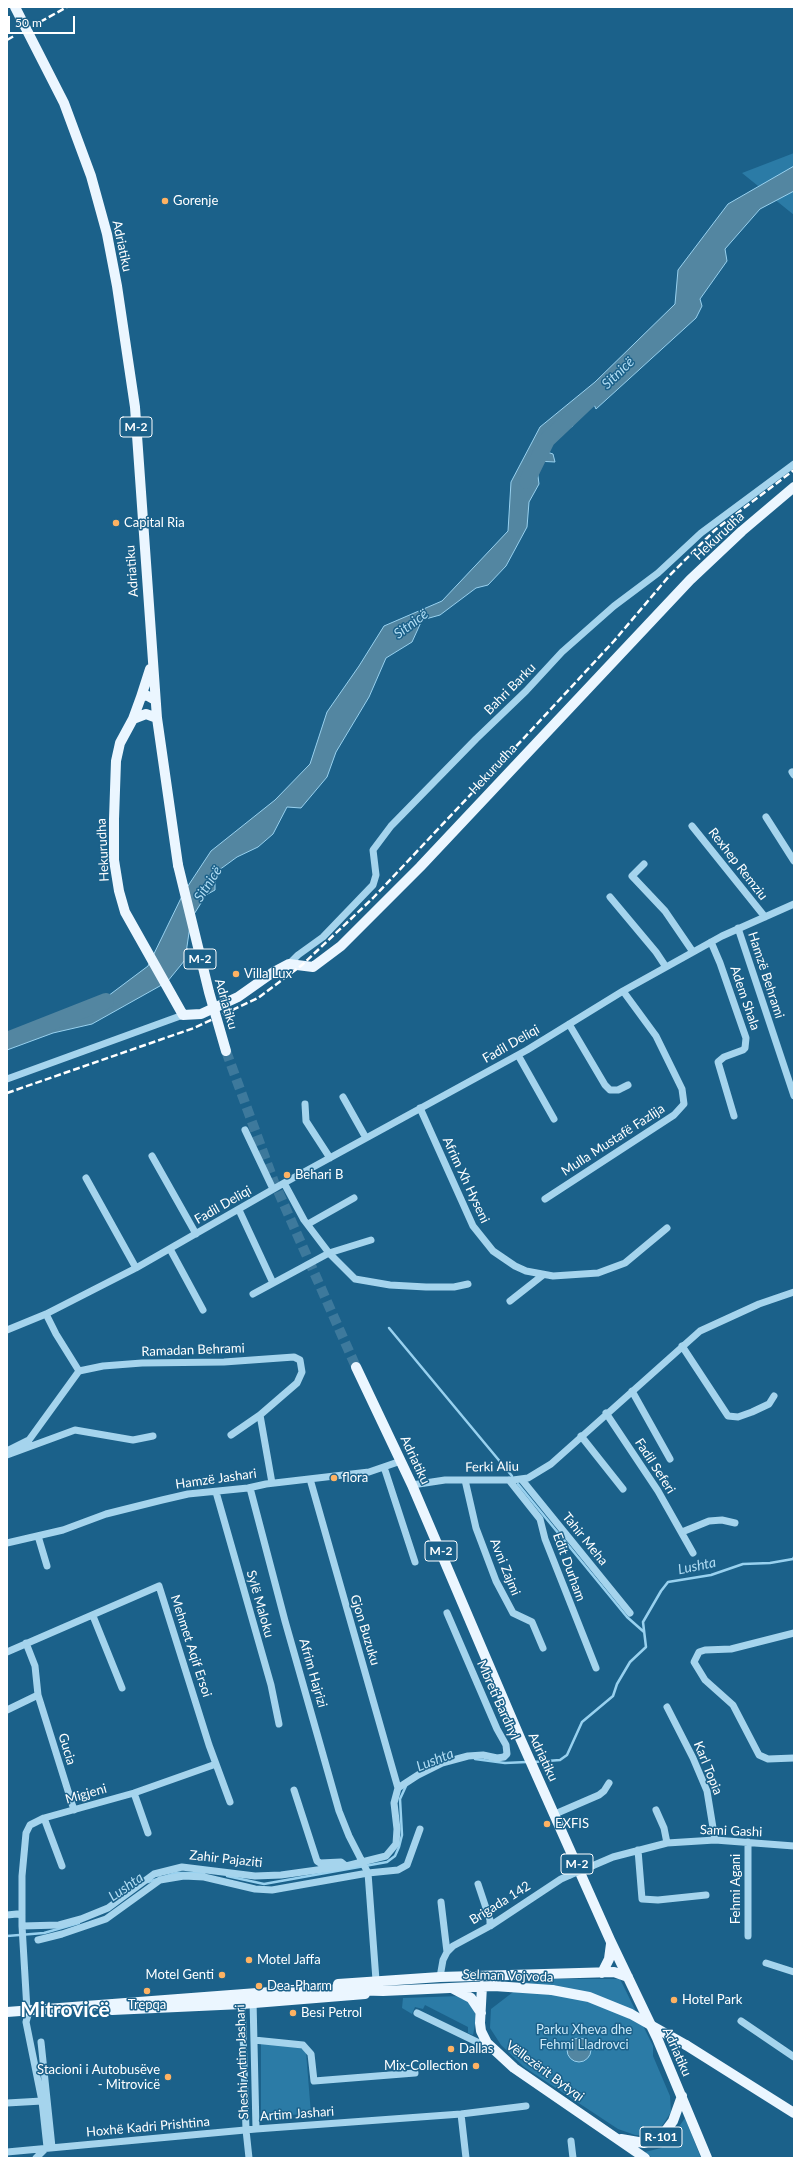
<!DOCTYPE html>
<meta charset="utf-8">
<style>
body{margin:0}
#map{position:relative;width:801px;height:2165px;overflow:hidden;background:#1b618a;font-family:Lato,sans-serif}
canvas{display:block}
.frame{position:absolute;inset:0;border:8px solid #fff;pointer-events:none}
.scale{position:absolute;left:8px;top:16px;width:67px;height:18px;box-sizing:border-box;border:2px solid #fff;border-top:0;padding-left:5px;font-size:12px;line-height:14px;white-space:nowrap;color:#fff;-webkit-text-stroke:3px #1b618a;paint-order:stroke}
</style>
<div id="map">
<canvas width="801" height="2165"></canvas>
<div class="frame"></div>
<div class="scale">50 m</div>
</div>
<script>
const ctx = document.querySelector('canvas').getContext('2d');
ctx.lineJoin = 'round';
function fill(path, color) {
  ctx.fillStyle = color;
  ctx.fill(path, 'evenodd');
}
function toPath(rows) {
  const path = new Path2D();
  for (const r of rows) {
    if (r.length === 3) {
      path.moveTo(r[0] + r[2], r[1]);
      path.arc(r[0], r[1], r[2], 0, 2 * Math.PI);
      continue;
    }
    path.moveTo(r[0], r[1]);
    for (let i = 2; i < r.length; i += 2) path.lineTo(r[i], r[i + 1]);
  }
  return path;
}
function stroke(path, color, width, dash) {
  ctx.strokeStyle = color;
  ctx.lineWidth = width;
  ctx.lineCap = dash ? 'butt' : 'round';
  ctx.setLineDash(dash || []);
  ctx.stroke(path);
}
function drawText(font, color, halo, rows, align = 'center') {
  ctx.font = font + ' Lato,sans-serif';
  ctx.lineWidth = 3;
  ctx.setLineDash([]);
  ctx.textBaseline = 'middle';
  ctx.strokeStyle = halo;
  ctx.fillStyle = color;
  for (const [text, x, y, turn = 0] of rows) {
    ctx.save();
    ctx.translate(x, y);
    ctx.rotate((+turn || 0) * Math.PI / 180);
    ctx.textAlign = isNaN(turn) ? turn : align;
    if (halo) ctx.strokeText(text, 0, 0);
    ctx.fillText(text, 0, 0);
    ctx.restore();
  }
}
const green = toPath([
 [794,153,794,215,742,173],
 [530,1979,620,1979,653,2046,653,2056,670,2096,671,2112,662,2126,648,2136,635,2135,618,2129,524,2067,501,2045,490,2028,491,2009],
 [461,1996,475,2006,476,2019,473,2035,468,2033,468,2027,425,2005,423,2009,415,2007,412,2014,402,2008,403,1998],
 [261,2044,299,2046,306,2052,311,2114,261,2116],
 [685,2118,701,2158,652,2158,645,2152,661,2148,672,2137]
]);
const water = toPath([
 [794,166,794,191,760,209,725,249,727,261,700,299,702,306,696,318,596,409,592,400,580,401,568,416,573,426,555,435,547,452,553,454,555,462,536,461,539,484,529,502,527,527,506,566,488,585,476,588,440,615,422,620,412,642,386,658,369,697,336,752,327,777,301,808,287,807,273,834,258,847,237,857,215,873,215,890,206,895,191,919,185,960,167,982,92,1024,53,1033,7,1050,7,1036,72,1016,104,999,148,966,184,892,211,851,275,800,310,764,327,712,359,666,384,626,442,601,508,531,511,482,540,427,595,382,675,304,678,270,728,204,794,166],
 [579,2050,12]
]);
const stream = toPath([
 [389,1328,512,1476],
 [518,1484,627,1617,644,1632],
 [475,1759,505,1763,527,1762],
 [534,1762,560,1760,567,1755,582,1722,613,1696,617,1684,630,1662,646,1647,643,1622,661,1591,668,1582,711,1575,743,1564,770,1563,793,1559,794,1557],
 [227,1876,264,1884,387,1862,395,1856,399,1847,402,1835,400,1799,406,1786],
 [148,1882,176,1873,204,1873],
 [7,1936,44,1933,79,1923]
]);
const river = toPath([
 [527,481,547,440,605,385],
 [7,1040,106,1001]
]);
const majorTunnel = toPath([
 [226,1051,274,1182,356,1367]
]);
const minor = toPath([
 [792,772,794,775],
 [766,817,794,861],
 [692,826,765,917],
 [644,864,632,876,665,911,693,952],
 [610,897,656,952,666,967],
 [738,928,794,1096],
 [711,942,720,963,746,1038,745,1048,743,1050,724,1057,718,1062,734,1116],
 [289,964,298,955,323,937,373,885,376,875,373,850,391,826,476,739,526,691,562,652,614,606,658,573,701,533,794,464],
 [569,1024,605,1085,610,1090,618,1090,628,1085],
 [518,1055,554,1119],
 [7,1079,183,1015],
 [343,1097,366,1138],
 [305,1104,306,1121,330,1158],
 [420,1108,473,1226,493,1251,515,1266,526,1271,553,1276,598,1273,625,1263,667,1228],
 [245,1130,273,1189],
 [152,1156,196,1234],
 [86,1178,136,1268],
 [284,1183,304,1220,329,1253,355,1279,390,1285,426,1287,454,1287,468,1284],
 [545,1199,674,1115,684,1104,682,1089,656,1036,623,991],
 [239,1210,273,1283],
 [308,1224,354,1198],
 [170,1249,203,1310],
 [253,1294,329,1253,371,1240],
 [510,1301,543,1275],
 [46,1314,56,1334,79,1371,103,1366,142,1363,224,1362,294,1357,300,1360,302,1372,297,1383,260,1415,272,1483],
 [7,1330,46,1314,136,1268,284,1183,527,1050,623,991,722,936,794,904],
 [682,1346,728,1416,738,1417,752,1412,769,1404,774,1396],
 [632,1391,670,1459],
 [606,1413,658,1491,693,1553],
 [231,1435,260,1415],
 [581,1436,623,1489],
 [9,1450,29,1440,79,1371],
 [7,1455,75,1430,133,1440,153,1436],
 [384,1467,415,1562],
 [310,1479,398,1788],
 [465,1480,476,1528,496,1581,513,1613,532,1622,543,1648],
 [509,1480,540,1519,545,1539,596,1668],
 [522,1480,630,1613],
 [412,1485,445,1480,513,1480,528,1478,551,1464,700,1331,759,1304,794,1292],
 [250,1488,285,1621,339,1811,349,1836,368,1873,376,1980],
 [216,1492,271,1685,279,1724],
 [682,1532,709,1521,722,1520,735,1523],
 [38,1536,47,1566],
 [7,1543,63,1530,106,1514,162,1500,188,1494,248,1488,266,1484,369,1472,401,1461],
 [93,1616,122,1688],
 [794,1633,731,1649,705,1650,699,1652,694,1662,705,1680,733,1705,759,1755,768,1759,794,1758],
 [26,1643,35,1666,38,1695,74,1810],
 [7,1652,159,1586,209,1745,230,1802],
 [667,1707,693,1758,707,1791,715,1840],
 [7,1710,38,1695],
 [294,1790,317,1861,320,1863,341,1862,346,1866],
 [134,1793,148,1833],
 [656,1810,664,1828,667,1843],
 [555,1814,599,1795,604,1791,609,1783],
 [44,1818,62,1866],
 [748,1842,748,1936],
 [638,1850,642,1899,658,1900,706,1895],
 [592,1866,613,1857,667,1843,715,1840,794,1846],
 [478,1884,490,1920,490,1926],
 [441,1902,447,1952],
 [7,1915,17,1914,22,1915],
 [22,1926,59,1925,81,1919,108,1908,154,1874,182,1867,255,1876,281,1875,346,1866,386,1856,396,1844,397,1829,394,1803,398,1788,418,1775,442,1763,468,1756,483,1755,497,1758,504,1757,507,1754,506,1745,497,1729,447,1613],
 [38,1940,62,1934,106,1919,160,1880,184,1876,204,1877,255,1889,272,1890,368,1873,398,1870,407,1865,420,1829],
 [766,1963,794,1972],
 [440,1977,443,1960,447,1952,453,1946,490,1926,561,1879,570,1875],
 [242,2000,246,2130,249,2158],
 [253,2000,256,2129],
 [27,2010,22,1926,22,1876,26,1833,30,1825,44,1818,134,1793,216,1764],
 [417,2013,477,2042,487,2043],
 [28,2015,26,2022,42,2101,47,2147],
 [741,2021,794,2057],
 [254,2040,303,2045,311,2054,314,2081,415,2073],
 [41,2042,52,2147],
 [7,2103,42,2101],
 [461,2114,466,2158],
 [571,2141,573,2158],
 [7,2152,256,2129,461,2114,526,2106],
 [36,2158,47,2147]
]);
const major = toPath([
 [15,7,64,103,91,176,107,234,117,286,135,407,157,718,178,865],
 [141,697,150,669],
 [155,700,146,695,141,697,133,719,120,743,116,761,114,819,114,860,119,891,125,912,183,1015,201,1014,238,997,272,973,289,964,313,967,341,946,420,867,690,580,742,531,794,487],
 [133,719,146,714,157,718],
 [356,1367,412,1485,520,1738,611,1942,657,2038,707,2158],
 [602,1973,609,1959,611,1944],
 [338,1984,440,1977,614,1972,628,1977],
 [482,1986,480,2023,481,2031,487,2043,514,2068,645,2158],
 [452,1988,471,1998,481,2013],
 [112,2010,242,2004,365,1994],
 [7,2012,310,1989,383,1991,494,1986,552,1990],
 [686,2045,794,2113],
 [621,2139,644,2143,655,2140,661,2137,673,2121,682,2096]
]);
const rail = toPath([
 [40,22,67,7],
 [7,40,14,36],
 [7,1093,194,1028,258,998,302,965,373,898,523,739,614,641,670,575,715,530,794,470]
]);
const minorBridge = toPath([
 [570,1875,592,1866]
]);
const majorBridge = toPath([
 [178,865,209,992,226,1051],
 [552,1990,589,1997,631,2014,686,2045]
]);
const markers = [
 [165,201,4,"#feb262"],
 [116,523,4,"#feb262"],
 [236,974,4,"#feb262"],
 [287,1175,4,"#feb262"],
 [334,1478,4,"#feb262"],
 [547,1824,4,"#feb262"],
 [249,1960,4,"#feb262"],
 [222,1975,4,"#feb262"],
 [259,1986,4,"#feb262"],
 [147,1991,4,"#feb262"],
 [674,2000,4,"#feb262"],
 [293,2013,4,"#feb262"],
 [451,2049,4,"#feb262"],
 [476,2066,4,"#feb262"],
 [168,2077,4,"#feb262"]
];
const shields = [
 [136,427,32],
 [200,959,32],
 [441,1551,32],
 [577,1864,32],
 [661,2137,42]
];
const shieldNames = [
 ["M-2",136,427],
 ["M-2",200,959],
 ["M-2",441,1551],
 ["M-2",577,1864],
 ["R-101",661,2137]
];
const poiNames = [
 ["Gorenje",173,201],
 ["Capital Ria",124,523],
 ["Villa Lux",244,974],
 ["Behari B",295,1175],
 ["flora",342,1478],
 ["EXFIS",555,1824],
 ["Motel Jaffa",257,1960],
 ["Motel Genti",214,1975,"right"],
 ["Dea-Pharm",267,1986],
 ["Hotel Park",682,2000],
 ["Trepqa",147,2005,"center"],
 ["Besi Petrol",301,2013],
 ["Dallas",459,2049],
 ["Mix-Collection",468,2066,"right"],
 ["Stacioni i Autobusëve",160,2070,"right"],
 ["- Mitrovicë",160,2085,"right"]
];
const streetNames = [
 ["Adriatiku",122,246,78],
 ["Hekurudha",719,536,-43],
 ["Adriatiku",132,571,-94],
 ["Bahri Barku",510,689,-45],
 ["Hekurudha",493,769,-47],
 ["Hekurudha",103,850,-93],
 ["Rexhep Remziu",738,864,52],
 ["Hamzë Behrami",766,975,72],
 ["Adem Shala",745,998,71],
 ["Adriatiku",226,1004,74],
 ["Fadil Deliqi",511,1044,-30],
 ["Mulla Mustafë Fazlija",613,1140,-33],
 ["Afrim Xh Hyseni",466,1180,65],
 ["Fadil Deliqi",223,1205,-30],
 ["Ramadan Behrami",193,1350,-2],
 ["Adriatiku",415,1460,65],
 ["Fadil Seferi",655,1466,57],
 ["Ferki Aliu",492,1467,-1],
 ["Hamzë Jashari",216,1479,-8],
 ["Tahir Meha",585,1539,51],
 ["Avni Zajmi",505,1567,68],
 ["Edit Durham",569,1567,70],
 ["Sylë Maloku",260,1604,74],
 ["Gjon Buzuku",365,1630,73],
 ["Mehmet Aqif Ersoi",191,1646,72],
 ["Afrim Hajrizi",313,1673,74],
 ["Mbreti Bardhyl",498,1700,66],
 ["Gucia",67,1749,73],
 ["Adriatiku",543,1757,65],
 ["Karl Topia",708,1768,68],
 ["Migjeni",86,1794,-16],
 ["Sami Gashi",731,1831,2],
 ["Zahir Pajaziti",226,1859,6],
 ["Fehmi Agani",736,1889,-90],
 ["Brigada 142",500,1903,-32],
 ["Selman Vojvoda",508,1976,2],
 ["Adriatiku",677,2052,66],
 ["Sheshi Artim Jashari",242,2062,-92],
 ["Vëllezërit Bytyqi",545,2071,36],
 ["Artim Jashari",297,2114,-4],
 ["Hoxhë Kadri Prishtina",148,2127,-5]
];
const parkNames = [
 ["Parku Xheva dhe",584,2030],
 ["Fehmi Lladrovci",584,2045]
];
const waterNames = [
 ["Sitnicë",618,373,-44],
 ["Sitnicë",411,624,-37],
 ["Sitnicë",208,884,-57],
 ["Lushta",697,1566,-12],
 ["Lushta",435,1760,-22],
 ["Lushta",126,1887,-35]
];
const townNames = [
 ["Mitrovicë",65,2010]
];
fill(green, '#2b7ba6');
fill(water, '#5386a1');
stroke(water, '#98d1ef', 1);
stroke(stream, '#98d1ef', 2.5);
stroke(river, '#5386a1', 16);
stroke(majorTunnel, '#3d799c', 10, [10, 5]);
stroke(minor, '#a5d4ed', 7);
stroke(major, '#ebf6ff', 10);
stroke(rail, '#fff', 2.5, [7, 3]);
stroke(minorBridge, '#a5d4ed', 7);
stroke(majorBridge, '#ebf6ff', 10);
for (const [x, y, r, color] of markers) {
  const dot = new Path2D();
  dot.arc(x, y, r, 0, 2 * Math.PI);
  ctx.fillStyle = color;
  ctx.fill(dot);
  stroke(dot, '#1b618a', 1.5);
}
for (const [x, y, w] of shields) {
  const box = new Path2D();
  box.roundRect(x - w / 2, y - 10, w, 20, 3);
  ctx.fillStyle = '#1b618a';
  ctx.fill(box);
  stroke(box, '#fff', 1);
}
drawText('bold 12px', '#fff', null, shieldNames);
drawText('13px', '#fff', '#1b618a', poiNames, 'left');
drawText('13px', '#fff', '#1b618a', streetNames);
drawText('13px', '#cae9f9', '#1b618a', parkNames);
drawText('italic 14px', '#b1ddf4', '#1b618a', waterNames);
drawText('bold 21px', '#fff', '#1b618a', townNames);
</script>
